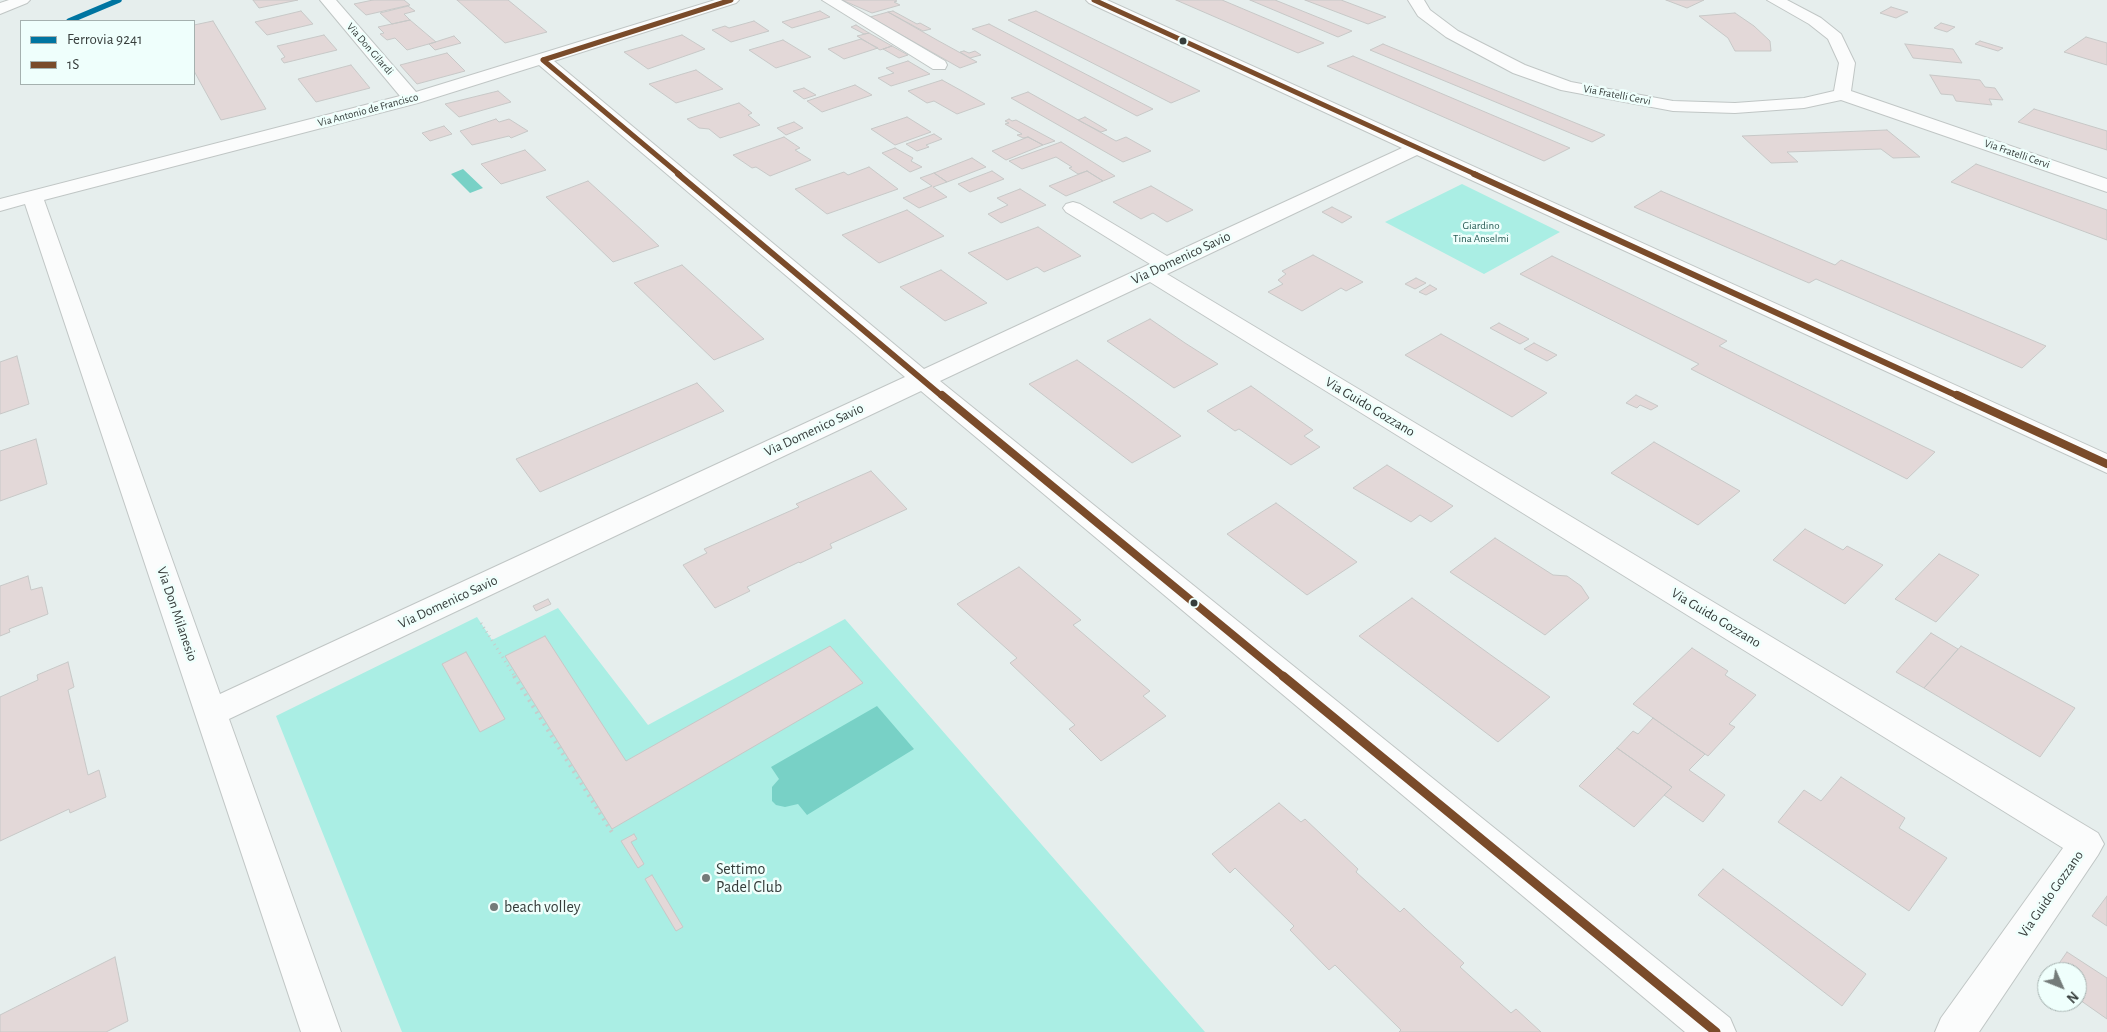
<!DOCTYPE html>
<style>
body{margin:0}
#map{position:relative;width:2107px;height:1032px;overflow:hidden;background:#e6eeed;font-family:"Alegreya Sans",sans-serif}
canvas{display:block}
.legend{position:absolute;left:20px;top:20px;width:175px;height:65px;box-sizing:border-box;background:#effffc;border:1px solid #a5b1af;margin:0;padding:6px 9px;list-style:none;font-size:15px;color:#363d3b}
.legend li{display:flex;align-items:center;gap:10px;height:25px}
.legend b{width:25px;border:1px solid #a5b1af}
.north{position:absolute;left:2037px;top:962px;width:50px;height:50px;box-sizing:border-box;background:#effffc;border:1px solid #a5b1af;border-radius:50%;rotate:134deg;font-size:14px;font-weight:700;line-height:20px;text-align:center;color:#363d3b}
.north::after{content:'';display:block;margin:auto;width:18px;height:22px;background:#747b79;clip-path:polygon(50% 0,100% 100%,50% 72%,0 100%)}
</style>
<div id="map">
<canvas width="2107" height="1032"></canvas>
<ul class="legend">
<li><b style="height:6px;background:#0075a1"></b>Ferrovia 9241</li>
<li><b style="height:6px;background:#7a4b2a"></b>1S</li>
</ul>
<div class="north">N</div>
</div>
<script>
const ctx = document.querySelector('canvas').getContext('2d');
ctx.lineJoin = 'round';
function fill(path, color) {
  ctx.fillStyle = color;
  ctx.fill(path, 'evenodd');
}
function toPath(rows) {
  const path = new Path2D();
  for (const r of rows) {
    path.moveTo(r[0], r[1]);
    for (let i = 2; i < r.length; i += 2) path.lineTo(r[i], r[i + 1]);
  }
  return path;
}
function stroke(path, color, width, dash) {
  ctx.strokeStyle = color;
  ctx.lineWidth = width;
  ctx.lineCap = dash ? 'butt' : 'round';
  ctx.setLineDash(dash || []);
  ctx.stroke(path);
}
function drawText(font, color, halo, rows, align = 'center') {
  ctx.font = font + ' "Alegreya Sans",sans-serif';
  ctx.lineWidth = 5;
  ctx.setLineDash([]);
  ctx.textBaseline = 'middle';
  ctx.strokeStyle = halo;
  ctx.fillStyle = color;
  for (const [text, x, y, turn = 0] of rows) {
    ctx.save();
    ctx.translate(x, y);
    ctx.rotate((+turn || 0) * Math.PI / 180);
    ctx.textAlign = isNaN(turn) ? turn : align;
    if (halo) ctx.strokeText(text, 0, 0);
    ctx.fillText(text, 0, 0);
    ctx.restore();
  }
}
const green = toPath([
 [1462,184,1560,232,1484,274,1385,222],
 [558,608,648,725,845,619,1205,1032,402,1032,276,716,477,617,492,640]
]);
const water = toPath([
 [463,169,483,188,470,193,451,174],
 [877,706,914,749,807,815,798,804,785,807,776,805,772,801,772,787,779,779,771,767]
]);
const building = toPath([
 [253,0,298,0,259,8,253,0],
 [373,0,404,0,410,5,366,15,354,4,373,0],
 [457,0,508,0,547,32,505,43,457,0],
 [842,0,895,0,897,1,894,2,900,5,872,13,842,0],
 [1176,0,1222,0,1324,43,1298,53,1176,0],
 [1250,0,1275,0,1352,31,1338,37,1250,0],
 [1305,0,1341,0,1386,17,1368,24,1305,0],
 [1666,0,1704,0,1687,8,1666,0],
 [408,6,415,11,404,14,410,20,392,24,380,13,408,6],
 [1891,7,1908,12,1896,18,1880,13,1891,7],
 [301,11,313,24,267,35,255,22,301,11],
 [820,11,830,17,792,28,782,22,820,11],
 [893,11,917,24,920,23,931,29,923,31,888,12,893,11],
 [1036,11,1200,91,1171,103,1008,20,1036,11],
 [888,12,937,40,977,62,960,68,870,17,888,12],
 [1735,13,1754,26,1770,41,1771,51,1735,51,1728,38,1699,16,1735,13],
 [410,20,436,42,407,50,395,38,387,40,380,34,384,33,378,27,410,20],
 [213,21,266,109,221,120,194,71,194,25,213,21],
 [754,21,769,31,731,42,712,30,725,26,729,28,754,21],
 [1941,23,1955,27,1947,32,1934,28,1941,23],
 [989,24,1153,109,1137,116,972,29,989,24],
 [856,25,869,33,864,34,851,27,856,25],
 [869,33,892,46,880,50,857,36,869,33],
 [324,35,337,50,284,63,281,59,285,57,277,46,324,35],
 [682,35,705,49,648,69,624,52,682,35],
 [454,36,461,43,435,50,429,44,454,36],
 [2086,37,2107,43,2107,65,2064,52,2086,37],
 [861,39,878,48,844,59,828,49,861,39],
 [783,40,811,57,776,68,749,50,783,40],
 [1980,41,2003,48,1998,51,1975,44,1980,41],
 [1383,44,1556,115,1605,135,1592,142,1370,50,1383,44],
 [1905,44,1953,49,1962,63,1913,58,1905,44],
 [892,46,908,55,899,58,883,49,892,46],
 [964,51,969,53,975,51,981,55,970,58,960,52,964,51],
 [447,53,465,71,417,84,400,65,447,53],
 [1353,56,1570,148,1544,161,1327,66,1353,56],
 [908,61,930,74,891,86,878,78,894,73,886,68,908,61],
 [351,65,370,88,316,102,298,79,351,65],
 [696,70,723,89,676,103,649,84,696,70],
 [1930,75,1980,80,1985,87,1995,88,2003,100,1989,99,1992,105,1956,101,1953,95,1941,94,1930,75],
 [942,80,962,91,985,104,957,114,934,101,927,103,908,91,942,80],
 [855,85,872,95,822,112,807,101,855,85],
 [804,88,816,95,804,99,793,91,804,88],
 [498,91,511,102,459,117,445,104,498,91],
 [1028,92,1116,141,1126,137,1151,151,1123,162,1011,98,1028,92],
 [739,103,752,113,748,115,760,125,720,138,709,129,699,128,687,119,739,103],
 [2034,109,2107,131,2107,150,2018,122,2034,109],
 [907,117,931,132,895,145,871,129,907,117],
 [1085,117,1107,130,1101,132,1078,120,1085,117],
 [496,119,499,122,509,119,528,131,511,138,509,136,472,145,460,131,496,119],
 [1009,119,1012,121,1016,120,1055,141,1043,145,1028,137,1023,138,1017,135,1022,134,1005,124,1009,123,1005,121,1009,119],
 [794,122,803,128,786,135,777,128,794,122],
 [444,126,452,134,430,141,422,133,444,126],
 [1887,130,1920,157,1893,158,1881,149,1787,152,1798,162,1771,163,1742,136,1887,130],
 [934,134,942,139,926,145,929,147,917,151,906,144,934,134],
 [784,137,800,148,795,150,811,160,770,176,756,167,752,168,733,155,784,137],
 [1028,137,1043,145,1006,160,992,151,1028,137],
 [1061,142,1115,176,1103,181,1087,171,1078,174,1069,168,1072,167,1056,157,1022,169,1009,161,1061,142],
 [895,148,913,158,911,161,922,167,910,172,882,153,895,148],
 [525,150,546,170,501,184,481,164,525,150],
 [972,158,986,167,947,182,934,173,972,158],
 [1976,164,2107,210,2107,240,1951,182,1976,164],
 [869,167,898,189,827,214,795,189,844,172,848,175,869,167],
 [992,171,1004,179,970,192,958,184,992,171],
 [1087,171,1103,181,1066,196,1049,186,1087,171],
 [934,173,947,182,933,187,947,197,919,208,903,198,932,186,920,178,934,173],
 [588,181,643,231,659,246,613,262,546,197,588,181],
 [1151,186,1193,210,1167,222,1153,213,1141,219,1113,202,1151,186],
 [1020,189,1046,205,1001,223,988,214,1008,205,997,198,1020,189],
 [1661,191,1835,265,1841,260,2046,346,2022,368,1816,279,1809,283,1634,207,1661,191],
 [1332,207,1352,217,1342,223,1322,212,1332,207],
 [907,210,944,236,879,263,842,235,907,210],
 [1038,227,1081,256,1044,272,1037,267,1007,280,968,253,1038,227],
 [1313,255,1363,282,1346,291,1341,288,1302,311,1268,292,1283,284,1278,280,1286,274,1282,271,1313,255],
 [1552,256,1727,341,1719,346,1935,452,1907,479,1691,369,1699,364,1520,274,1552,256],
 [682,265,744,321,764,339,714,360,634,283,682,265],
 [941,270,987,303,945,321,900,287,941,270],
 [1416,278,1426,283,1415,289,1405,284,1416,278],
 [1430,285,1437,289,1426,295,1419,292,1430,285],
 [1150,319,1185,343,1218,364,1174,388,1107,341,1150,319],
 [1499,323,1529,339,1520,344,1490,328,1499,323],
 [1441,334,1547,393,1512,417,1405,355,1441,334],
 [1534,343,1557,355,1547,361,1524,349,1534,343],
 [17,356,29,404,0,414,0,362,17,356],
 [1077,360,1130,398,1181,436,1132,463,1029,384,1077,360],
 [697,383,724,411,540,492,516,459,697,383],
 [1251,386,1313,430,1304,436,1320,447,1291,465,1239,429,1235,431,1207,411,1251,386],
 [1636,395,1658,406,1651,410,1640,405,1637,408,1626,403,1636,395],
 [36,439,47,484,0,501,0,451,36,439],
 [1654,442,1740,491,1698,525,1611,473,1654,442],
 [1387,465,1416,483,1453,506,1431,522,1420,515,1411,522,1353,488,1387,465],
 [871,471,907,509,830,544,832,548,800,563,799,562,747,587,750,591,715,608,683,565,707,553,704,549,799,507,796,504,871,471],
 [1276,503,1357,562,1307,595,1227,534,1276,503],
 [1805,529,1843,550,1847,546,1883,565,1845,604,1773,560,1805,529],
 [1495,538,1553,575,1567,576,1581,586,1589,598,1545,635,1450,572,1495,538],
 [1939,554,1979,575,1936,622,1895,599,1939,554],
 [1019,567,1081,620,1073,625,1150,691,1143,696,1166,716,1101,761,1069,729,1075,725,1010,663,1017,658,957,604,1019,567],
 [28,576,31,590,42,587,48,614,9,629,10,632,0,636,0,586,28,576],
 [1412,598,1495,658,1550,697,1498,742,1359,636,1412,598],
 [548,599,551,604,536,611,533,606,548,599],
 [1931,633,1958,649,1924,688,1896,672,1931,633],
 [545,636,626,761,830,646,863,683,612,829,505,656,545,636],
 [1961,646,2075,708,2040,757,1924,688,1961,646],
 [1692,648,1728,671,1725,675,1756,695,1729,724,1735,727,1708,756,1633,704,1692,648],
 [466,652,505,719,480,732,442,664,466,652],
 [68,662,74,687,68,690,88,775,99,770,106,797,70,813,69,809,0,841,0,697,38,680,37,675,68,662],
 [1653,718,1705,754,1689,770,1725,795,1703,822,1664,795,1672,787,1617,748,1633,731,1638,734,1653,718],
 [1617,748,1672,787,1634,827,1579,786,1617,748],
 [1841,777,1905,818,1899,828,1947,858,1909,911,1778,822,1804,790,1821,801,1841,777],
 [1279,803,1301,822,1305,819,1358,869,1356,872,1400,912,1404,908,1425,928,1464,963,1460,967,1511,1013,1516,1009,1541,1032,1399,1032,1401,1030,1335,965,1329,970,1290,930,1294,926,1235,868,1230,873,1212,854,1279,803],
 [634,834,637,839,631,842,644,864,638,868,621,841,634,834],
 [1723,869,1866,974,1842,1006,1698,895,1723,869],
 [652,875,683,927,676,931,645,879,652,875],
 [2107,896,2107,926,2092,916,2107,896],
 [2067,952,2107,978,2107,1019,2077,998,2077,972,2053,972,2067,952],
 [115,957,128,1021,106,1032,0,1032,0,1015,115,957]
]);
const pathFar1 = toPath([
 [481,623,515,677]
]);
const path = toPath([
 [514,676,613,834]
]);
const minor = toPath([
 [9,0,30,0,27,3,0,14,0,3,9,0],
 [320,0,336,0,416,92,715,0,739,0,736,3,554,61,924,369,1150,264,1066,212,1063,208,1066,204,1073,202,1080,204,1167,256,1402,148,1089,3,1086,0,1107,0,2107,454,2107,473,1417,155,1167,274,2098,833,2104,844,2098,855,1979,1032,1935,1032,1941,1018,2063,848,1150,282,940,381,1730,1018,1736,1032,1685,1032,921,391,229,719,341,1032,301,1032,25,204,0,211,0,199,400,96,320,0],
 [539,65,905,377,220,694,44,200,418,103,539,65],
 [822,0,841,0,945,61,947,65,945,69,933,69,822,0],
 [1408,0,1424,0,1430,10,1458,31,1525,65,1571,82,1673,101,1735,103,1804,98,1834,91,1839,63,1828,39,1809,24,1767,0,1787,0,1821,18,1841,34,1855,63,1851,91,2107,179,2107,192,1841,100,1804,108,1735,113,1673,111,1561,90,1513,73,1446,37,1418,16,1408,0]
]);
const bus1Far3 = toPath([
 [1094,0,1477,175],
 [543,60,680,175],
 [543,60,731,0]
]);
const bus1Far2 = toPath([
 [678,174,943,397],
 [1474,174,1960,397]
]);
const bus1Far1 = toPath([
 [942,395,1284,677],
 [1957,395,2107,464]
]);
const bus1 = toPath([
 [1283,676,1716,1032]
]);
const rail1 = toPath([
 [69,21,119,0]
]);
const markers = [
 [1183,41,4.5,"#363d3b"],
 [1194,603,4.5,"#363d3b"],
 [706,878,5,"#747b79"],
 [494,907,5,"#747b79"]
];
const farStreetnames = [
 ["Via Don Gilardi",370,49,49],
 ["Via Fratelli Cervi",1617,95,11],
 ["Via Antonio de Francisco",368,110,-15],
 ["Via Fratelli Cervi",2017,154,19]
];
const farParknames = [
 ["Giardino",1481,226],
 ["Tina Anselmi",1481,239]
];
const streetNames = [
 ["Via Domenico Savio",1181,258,-25],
 ["Via Guido Gozzano",1370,407,31],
 ["Via Domenico Savio",814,430,-25],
 ["Via Domenico Savio",448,602,-25],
 ["Via Don Milanesio",177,614,71],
 ["Via Guido Gozzano",1716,618,31],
 ["Via Guido Gozzano",2051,894,-55]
];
const nearPoinames = [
 ["Settimo",716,869],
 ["Padel Club",716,887],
 ["beach volley",504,907]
];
fill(green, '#aaeee4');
fill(water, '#78d1c6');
fill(building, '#e3d8d8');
stroke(building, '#c7c8c7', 1);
stroke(minor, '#c0c6c5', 2);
stroke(pathFar1, '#c7cccb', 3, [1, 4]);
stroke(path, '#c7cccb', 4, [2, 5]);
fill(minor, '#fbfcfc');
stroke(bus1Far3, '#7a4b2a', 5);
stroke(bus1Far2, '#7a4b2a', 6);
stroke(bus1Far1, '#7a4b2a', 8);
stroke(bus1, '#7a4b2a', 9);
stroke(rail1, '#0075a1', 5.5);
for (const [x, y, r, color] of markers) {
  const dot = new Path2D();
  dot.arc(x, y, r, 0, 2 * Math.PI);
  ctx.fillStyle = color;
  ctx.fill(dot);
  stroke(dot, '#effffc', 2);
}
drawText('11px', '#363d3b', '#effffc', farStreetnames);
drawText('11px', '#275b54', '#effffc', farParknames);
drawText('14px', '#363d3b', '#effffc', streetNames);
drawText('16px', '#363d3b', '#effffc', nearPoinames, 'left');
</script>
